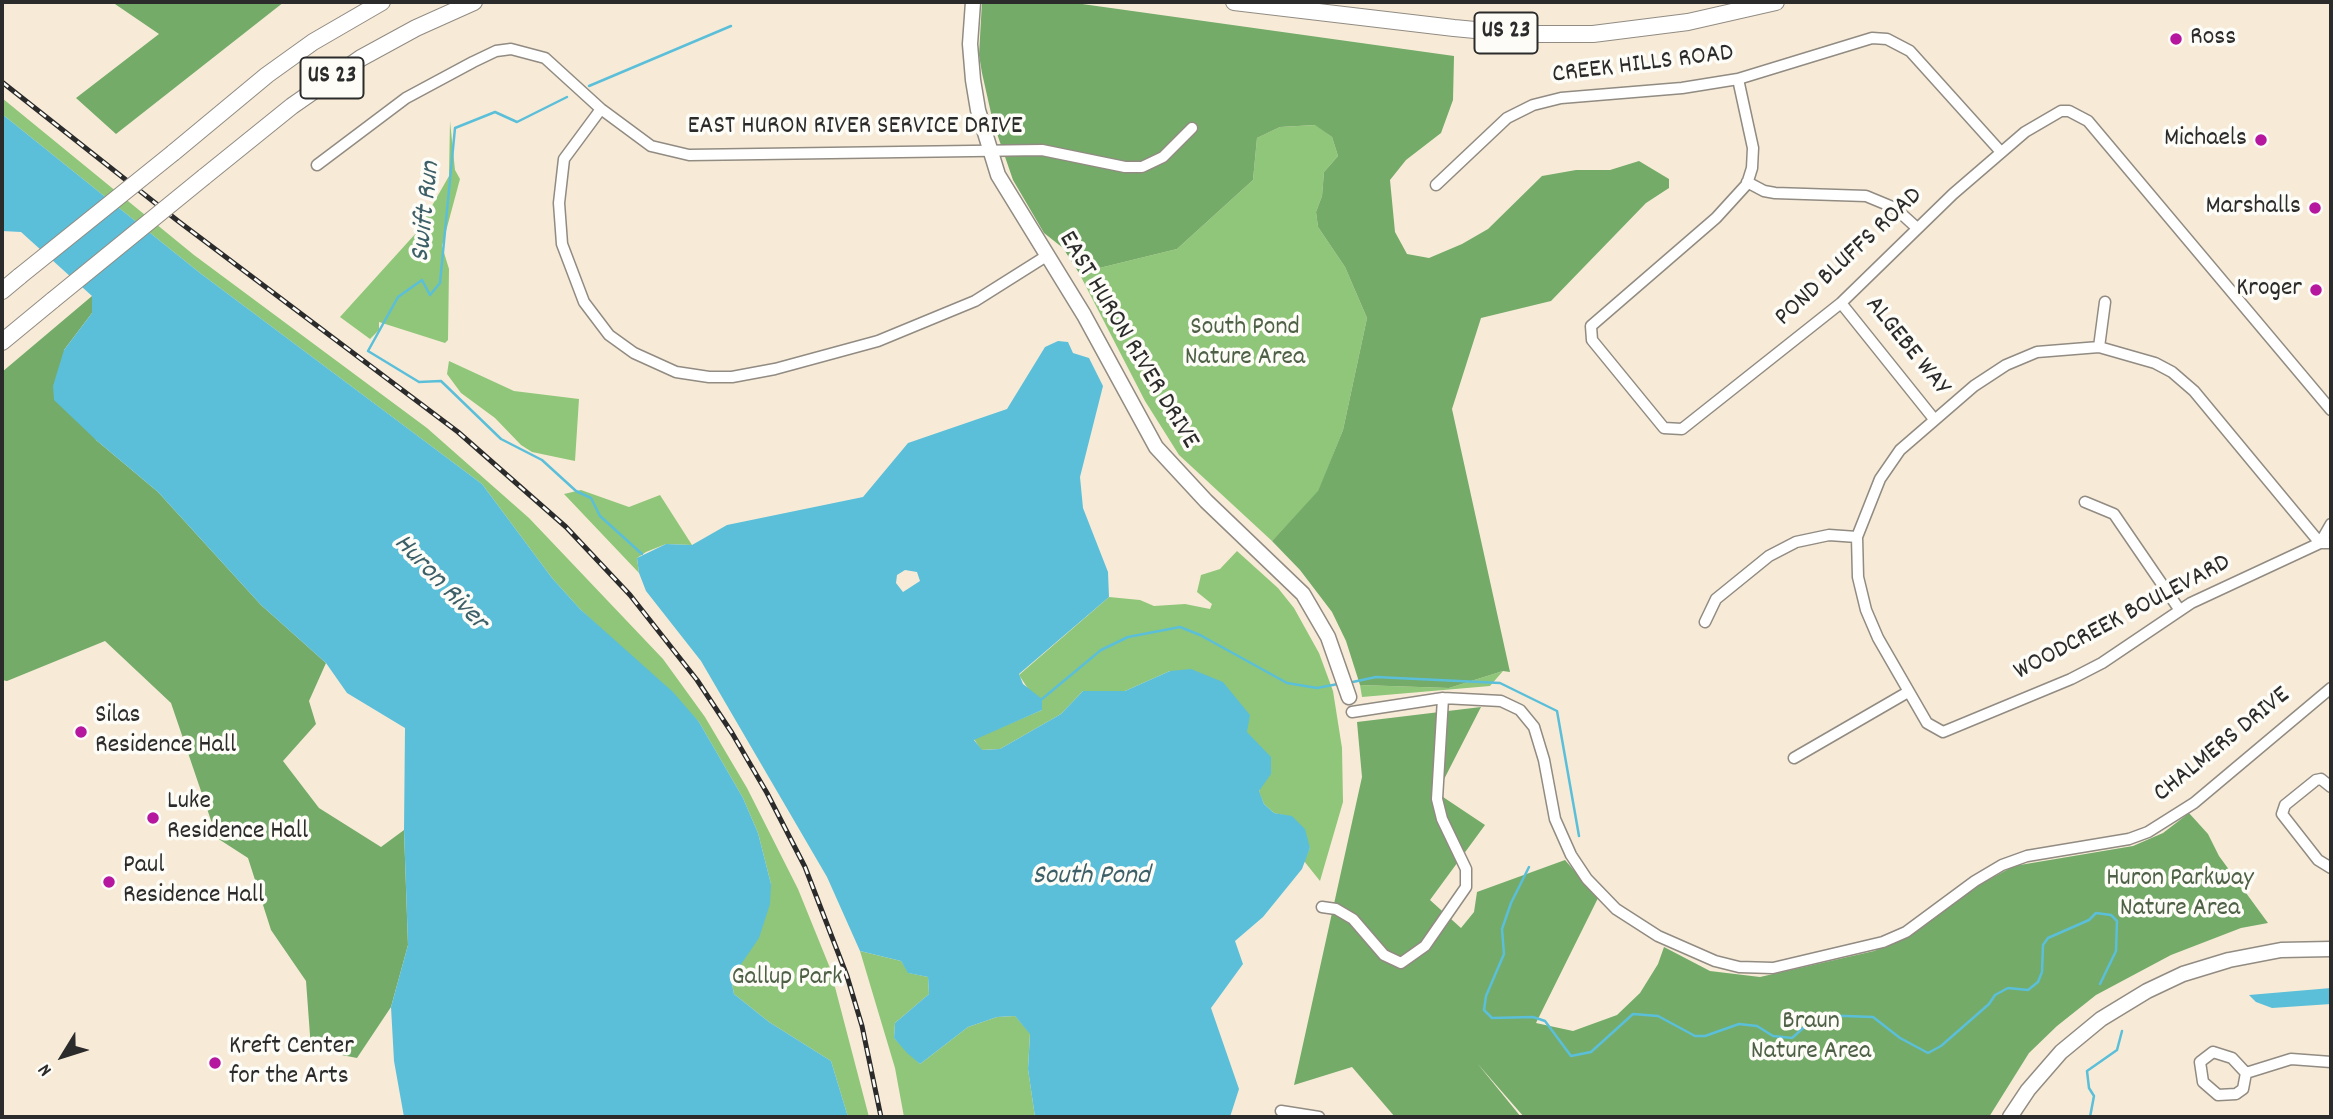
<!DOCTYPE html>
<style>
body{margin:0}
#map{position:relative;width:2333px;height:1119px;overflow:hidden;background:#f7ebd8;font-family:Dekko,sans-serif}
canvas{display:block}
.frame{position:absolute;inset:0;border:4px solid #2b2b2b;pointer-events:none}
.north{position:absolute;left:28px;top:1021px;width:70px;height:70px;-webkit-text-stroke:5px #fdfcf7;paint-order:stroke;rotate:232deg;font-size:19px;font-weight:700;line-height:28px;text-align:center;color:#2b2b2b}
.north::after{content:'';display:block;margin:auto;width:24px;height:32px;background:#2b2b2b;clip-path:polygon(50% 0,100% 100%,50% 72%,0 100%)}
</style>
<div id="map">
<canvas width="2333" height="1119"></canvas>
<div class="frame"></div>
<div class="north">N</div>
</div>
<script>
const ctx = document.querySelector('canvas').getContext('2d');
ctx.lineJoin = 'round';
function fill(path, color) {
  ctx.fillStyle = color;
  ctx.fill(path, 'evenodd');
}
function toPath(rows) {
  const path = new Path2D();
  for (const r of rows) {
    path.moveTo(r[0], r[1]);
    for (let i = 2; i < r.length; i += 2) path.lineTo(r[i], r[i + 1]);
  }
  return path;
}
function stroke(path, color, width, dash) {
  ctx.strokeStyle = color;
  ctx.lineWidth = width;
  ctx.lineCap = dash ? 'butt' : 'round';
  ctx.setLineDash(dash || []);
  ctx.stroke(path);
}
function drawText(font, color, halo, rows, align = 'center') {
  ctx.font = font + ' Dekko,sans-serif';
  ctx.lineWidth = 7;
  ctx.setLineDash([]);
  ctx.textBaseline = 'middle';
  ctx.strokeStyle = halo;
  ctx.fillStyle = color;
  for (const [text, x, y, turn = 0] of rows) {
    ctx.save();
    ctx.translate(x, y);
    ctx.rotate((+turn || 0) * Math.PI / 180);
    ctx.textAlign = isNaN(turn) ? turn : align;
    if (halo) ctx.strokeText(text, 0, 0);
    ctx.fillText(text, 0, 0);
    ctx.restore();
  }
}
const green = toPath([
 [2,98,194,255,427,428,529,518,663,659,705,717,747,788,798,889,830,968,869,1117,848,1117,831,1061,769,1022,734,994,731,979,743,959,771,884,758,833,743,798,699,722,580,609,552,578,482,484,200,273,2,114],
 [450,121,455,170,460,179,442,246,449,269,448,340,445,343,379,322,379,330,370,339,340,317,417,232,449,176],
 [1316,125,1332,137,1338,156,1324,172,1322,196,1316,212,1318,227,1345,267,1367,318,1343,430,1318,492,1272,541,1179,455,1145,401,1079,273,1177,249,1253,180,1257,138,1280,127],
 [449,361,514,391,579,399,575,461,532,452,521,445,495,418,461,393,447,374],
 [581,490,629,507,660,495,692,545,666,544,646,552,637,558,639,573,564,494],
 [1237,551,1278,588,1294,608,1319,653,1333,691,1342,748,1343,802,1320,881,1304,861,1310,848,1292,817,1274,813,1264,804,1259,792,1261,784,1170,671,1125,691,1083,691,1061,714,1000,749,981,750,974,739,1042,710,1019,675,1109,597,1140,600,1154,606,1185,604,1210,609,1212,604,1197,592,1201,575,1220,569],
 [1503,671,1490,686,1362,697,1360,685,1449,688],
 [860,951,901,961,909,973,928,977,929,994,895,1023,894,1038,920,1064,968,1027,997,1017,1015,1016,1030,1033,1028,1069,1035,1117,904,1117,895,1068]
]);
const forest = toPath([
 [112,2,284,2,116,134,76,98,159,34],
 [982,2,1068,2,1454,56,1453,100,1441,133,1406,160,1390,180,1395,232,1407,254,1429,258,1462,244,1488,229,1542,176,1576,170,1610,170,1639,161,1669,179,1669,188,1646,203,1551,301,1481,318,1452,409,1510,672,1503,671,1449,688,1360,685,1346,641,1332,612,1300,570,1272,541,1318,491,1343,430,1367,318,1345,267,1318,227,1316,212,1322,196,1324,172,1338,156,1332,137,1315,125,1280,127,1257,138,1253,180,1177,249,1079,273,1063,248,1044,233,1013,180,993,122,982,73,979,55],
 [92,296,92,313,64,350,96,440,158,492,261,605,326,663,309,701,316,724,283,761,319,808,381,847,404,830,408,945,391,1007,357,1058,311,1049,306,981,271,930,248,858,217,838,171,703,105,641,7,681,2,680,2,372],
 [1481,707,1437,793,1485,825,1430,900,1461,928,1474,912,1477,892,1565,860,1598,898,1536,1023,1573,1031,1617,1015,1640,993,1658,964,1664,947,1710,971,1760,977,1874,951,1913,934,1975,887,2014,866,2133,846,2163,833,2189,813,2208,834,2219,856,2268,923,2241,928,2171,955,2096,995,2057,1026,2029,1053,1989,1117,1524,1117,1477,1063,1521,1117,1395,1117,1352,1067,1294,1085,1362,777,1357,722]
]);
const water = toPath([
 [2,114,200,273,482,484,552,578,580,609,673,692,699,722,743,798,758,833,771,884,770,904,759,938,731,979,734,994,769,1022,831,1061,848,1117,404,1117,394,1061,391,1007,408,945,404,830,405,728,347,693,326,663,261,605,158,492,96,440,54,400,53,386,64,350,92,313,92,296,21,232,2,231],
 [1058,341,1068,342,1073,353,1089,358,1103,386,1080,477,1083,508,1108,572,1109,597,1019,674,1023,684,1042,699,1042,710,974,740,982,750,1000,749,1061,714,1083,691,1125,691,1170,671,1191,669,1223,682,1250,715,1247,732,1271,757,1271,774,1259,791,1264,804,1274,813,1292,816,1305,829,1310,848,1302,869,1263,917,1235,941,1243,964,1211,1008,1239,1089,1230,1117,1035,1117,1028,1069,1030,1034,1015,1016,997,1017,968,1027,920,1064,907,1053,894,1038,895,1023,929,994,928,977,908,973,901,961,860,951,827,877,701,661,646,591,639,573,637,558,666,544,692,545,727,525,863,497,908,443,1007,409,1045,347],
 [905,570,917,572,920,581,903,592,896,583,897,575],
 [2331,988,2331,1004,2272,1008,2256,1002,2249,995]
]);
const stream = toPath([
 [589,86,731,26],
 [567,97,517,122,495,112,455,128,440,283,430,295,422,280,398,297,368,351,419,382,441,381,501,439,542,460,576,491,591,498,600,516,642,554],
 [1348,683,1376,677,1500,683,1557,711,1579,836],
 [1042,699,1101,650,1128,637,1180,627,1200,635,1287,683,1317,688,1338,684],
 [1529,867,1511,903,1502,929,1504,954,1486,996,1484,1010,1492,1018,1533,1017,1545,1021,1571,1056,1591,1052,1633,1014,1658,1016,1695,1036,1705,1036,1739,1024,1757,1026,1773,1036,1792,1038,1818,1015,1873,1017,1900,1038,1928,1053,1941,1046,1989,1004,1995,995,2008,988,2028,990,2038,982,2042,972,2043,945,2048,938,2089,920,2096,913,2111,915,2117,921,2116,951,2100,984],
 [2090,1117,2094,1096,2089,1088,2087,1071,2117,1050,2122,1031]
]);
const minor = toPath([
 [1738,79,1753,148,1752,168,1747,184,1716,218,1591,326,1592,340,1664,428,1682,429,1841,303,1953,194,2025,132,2061,111,2069,111,2088,121,2331,410],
 [601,109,564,159,559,203,562,244,584,302,609,335,634,353,676,372,709,377,732,377,775,369,878,341,975,301,1048,255],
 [317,165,406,98,473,62,496,51,511,49,545,58,601,109,651,146,689,155,1042,150,1125,167,1142,167,1163,157,1192,128],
 [1747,182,1764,191,1775,193,1866,196,1895,208,1917,228],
 [1436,185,1507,118,1533,105,1561,98,1682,88,1738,79,1872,38,1887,39,1910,51,2001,152],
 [1841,303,1934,419],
 [2099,347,2105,302],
 [2085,502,2114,514,2179,609],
 [2320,543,2194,391,2172,372,2155,363,2099,347,2037,352,2006,365,1974,386,1900,450,1880,479,1857,537,1858,577,1866,610,1878,638,1927,723,1943,732,2071,679,2102,663,2191,603,2320,543,2331,543],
 [2320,543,2331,524],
 [1705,622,1716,599,1769,556,1796,542,1829,535,1857,537],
 [1352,712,1443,698,1501,701,1520,710,1534,727,1544,760,1555,819,1571,855,1587,879,1616,909,1658,936,1715,961,1739,967,1773,968,1883,942,1906,932,1975,881,2002,865,2027,856,2129,839,2148,832,2194,803,2331,688],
 [1794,758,1908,692],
 [2331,787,2321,779,2316,780,2285,805,2282,814,2318,860,2331,868],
 [1322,907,1336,909,1353,919,1384,955,1401,963,1425,946,1466,887,1466,869,1442,819,1437,799,1443,698],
 [2213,1052,2232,1058,2246,1073,2243,1089,2236,1094,2218,1095,2203,1082,2200,1062,2213,1052],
 [2246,1073,2291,1059,2331,1062],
 [1281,1111,1319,1117]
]);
const major = toPath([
 [973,2,970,44,973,80,978,110,998,175,1084,315,1156,447,1206,501,1303,594,1328,637,1349,697],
 [2010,1117,2028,1090,2061,1052,2101,1019,2147,991,2183,974,2229,960,2281,950,2331,949]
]);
const highway = toPath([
 [1234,2,1454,28,1517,34,1593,34,1688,22,1776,2],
 [173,153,267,75,313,42,382,2],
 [204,177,292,106,361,58,416,28,474,2],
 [2,291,20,276],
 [2,342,53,300]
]);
const rail = toPath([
 [2,82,178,221,458,432,566,527,630,595,697,680,732,733,767,793,805,867,847,976,862,1026,881,1117]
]);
const highwayBridge = toPath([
 [20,276,173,153],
 [53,300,204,177]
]);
const markers = [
 [2176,39,7,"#b5179e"],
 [2261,140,7,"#b5179e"],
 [2315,208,7,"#b5179e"],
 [2316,290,7,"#b5179e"],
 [81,732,7,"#b5179e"],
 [153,818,7,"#b5179e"],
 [109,882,7,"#b5179e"],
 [215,1063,7,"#b5179e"]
];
const shields = [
 [1506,33,63],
 [332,78,63]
];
const shieldNames = [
 ["US 23",1506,33],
 ["US 23",332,78]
];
const poiNames = [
 ["Ross",2190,39],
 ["Michaels",2247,140,"right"],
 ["Marshalls",2301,208,"right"],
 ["Kroger",2302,290,"right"],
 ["Silas",95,717],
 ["Residence Hall",95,747],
 ["Luke",167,803],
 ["Residence Hall",167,833],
 ["Paul",123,867],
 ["Residence Hall",123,897],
 ["Kreft Center",229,1048],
 ["for the Arts",229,1078]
];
const streetNames = [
 ["CREEK HILLS ROAD",1643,66,-7],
 ["EAST HURON RIVER SERVICE DRIVE",855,128],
 ["POND BLUFFS ROAD",1850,258,-43],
 ["EAST HURON RIVER DRIVE",1127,341,59],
 ["ALGEBE WAY",1906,347,51],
 ["WOODCREEK BOULEVARD",2123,619,-28],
 ["CHALMERS DRIVE",2223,746,-39]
];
const parkNames = [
 ["South Pond",1245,329],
 ["Nature Area",1245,359],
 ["Huron Parkway",2180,880],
 ["Nature Area",2180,910],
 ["Gallup Park",787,979],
 ["Braun",1811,1023],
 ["Nature Area",1811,1053]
];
const waterNames = [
 ["Swift Run",428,212,-84],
 ["Huron River",439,584,46],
 ["South Pond",1091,878]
];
fill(green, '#90c679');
fill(forest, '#74ab69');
fill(water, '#5bbfd9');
stroke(stream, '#5bbfd9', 2.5);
stroke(minor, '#918b82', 13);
stroke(major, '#918b82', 17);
stroke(highway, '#918b82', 18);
stroke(minor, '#fff', 10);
stroke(major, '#fff', 14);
stroke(highway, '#fff', 16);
stroke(rail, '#2b2b2b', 5);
stroke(rail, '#fdfcf7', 2.5, [8]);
stroke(highwayBridge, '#918b82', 18, []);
stroke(highwayBridge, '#fff', 16);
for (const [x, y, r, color] of markers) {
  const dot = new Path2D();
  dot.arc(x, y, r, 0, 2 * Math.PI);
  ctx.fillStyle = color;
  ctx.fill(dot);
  stroke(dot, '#fdfcf7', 2.5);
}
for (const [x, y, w] of shields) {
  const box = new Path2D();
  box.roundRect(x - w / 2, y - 20.5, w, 41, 5);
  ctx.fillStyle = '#fdfcf7';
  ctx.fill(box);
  stroke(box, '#2b2b2b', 2);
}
drawText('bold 24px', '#2b2b2b', null, shieldNames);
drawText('26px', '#2b2b2b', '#fdfcf7', poiNames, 'left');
drawText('26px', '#2b2b2b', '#fdfcf7', streetNames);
drawText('26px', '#4e6146', '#fdfcf7', parkNames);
drawText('italic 28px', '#3c5f68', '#fdfcf7', waterNames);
</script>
